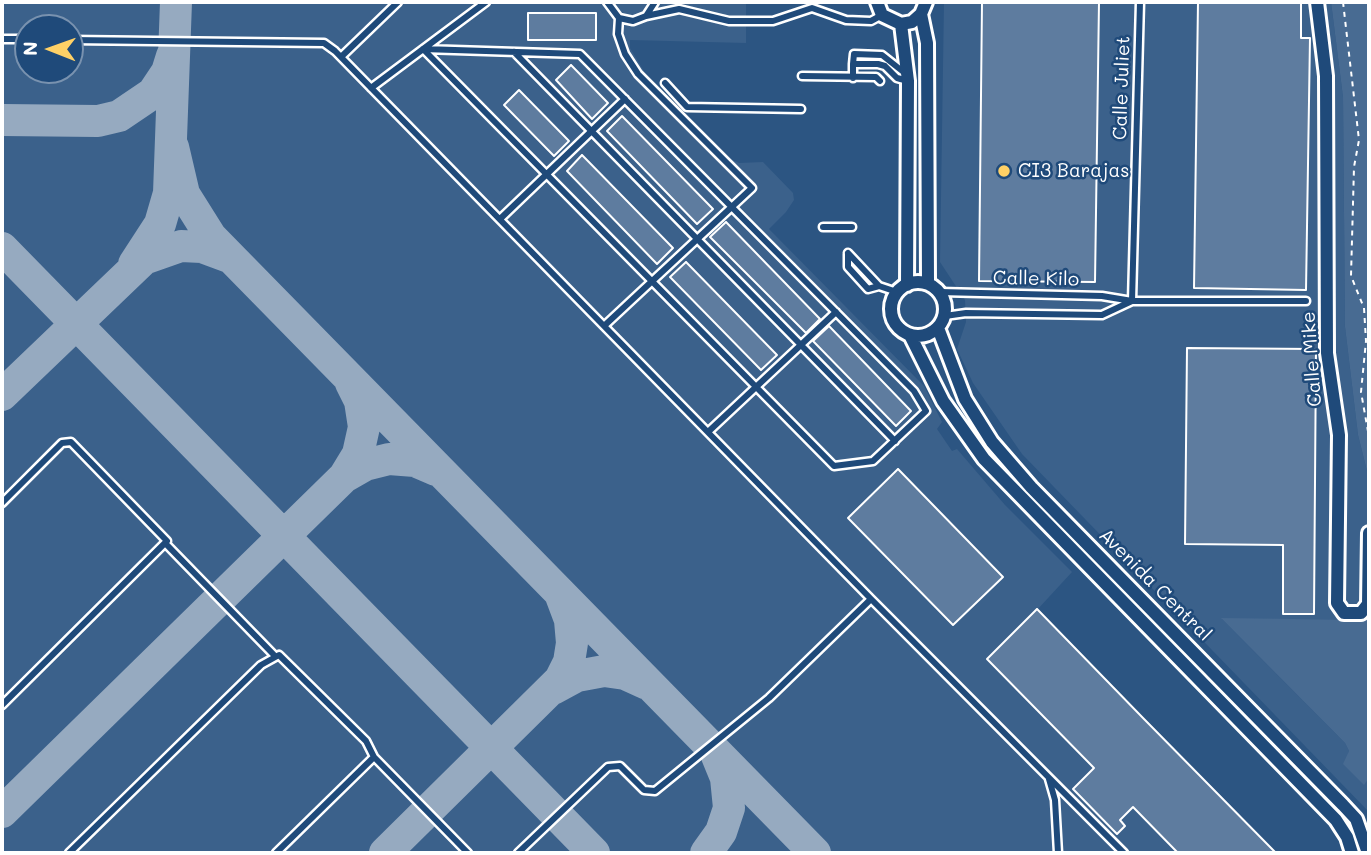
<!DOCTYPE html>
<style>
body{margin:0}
#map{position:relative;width:1371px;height:855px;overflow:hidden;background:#2c5582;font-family:Mali,sans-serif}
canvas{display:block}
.frame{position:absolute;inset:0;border:4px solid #fff;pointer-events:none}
.north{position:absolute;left:14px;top:14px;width:70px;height:70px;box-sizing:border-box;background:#1f4a7a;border:2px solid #7992af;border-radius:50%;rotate:271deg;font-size:19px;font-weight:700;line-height:28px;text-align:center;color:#fff}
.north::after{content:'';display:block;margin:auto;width:24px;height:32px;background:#ffd166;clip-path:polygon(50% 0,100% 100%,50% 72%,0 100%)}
</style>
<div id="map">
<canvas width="1371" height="855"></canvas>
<div class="frame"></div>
<div class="north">N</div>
</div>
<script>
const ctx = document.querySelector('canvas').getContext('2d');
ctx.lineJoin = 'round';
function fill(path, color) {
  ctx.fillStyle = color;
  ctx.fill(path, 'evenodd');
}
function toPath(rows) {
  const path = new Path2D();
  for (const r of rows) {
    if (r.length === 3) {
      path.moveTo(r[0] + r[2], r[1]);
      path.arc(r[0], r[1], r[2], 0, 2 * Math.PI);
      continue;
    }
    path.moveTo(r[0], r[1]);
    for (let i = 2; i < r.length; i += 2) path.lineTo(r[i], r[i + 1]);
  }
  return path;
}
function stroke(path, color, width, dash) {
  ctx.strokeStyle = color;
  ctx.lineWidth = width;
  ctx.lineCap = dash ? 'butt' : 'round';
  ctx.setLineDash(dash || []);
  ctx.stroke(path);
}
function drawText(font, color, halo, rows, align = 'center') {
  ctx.font = font + ' Mali,sans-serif';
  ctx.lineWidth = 5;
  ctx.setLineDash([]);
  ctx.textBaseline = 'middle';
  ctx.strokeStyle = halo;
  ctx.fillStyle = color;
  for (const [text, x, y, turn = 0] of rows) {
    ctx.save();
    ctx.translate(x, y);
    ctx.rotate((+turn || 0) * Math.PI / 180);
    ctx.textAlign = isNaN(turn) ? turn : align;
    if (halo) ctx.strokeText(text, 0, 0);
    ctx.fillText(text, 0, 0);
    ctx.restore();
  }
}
const built = toPath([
 [2,2,746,2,746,43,630,40,630,48,645,73,728,158,739,163,763,162,793,193,794,200,786,212,769,229,924,386,942,422,937,429,952,451,957,449,1005,505,1072,572,1037,610,1276,853,2,853],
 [28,28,70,28,70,70,28,70],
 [944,2,1331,2,1343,97,1345,327,1358,435,1369,479,1369,620,1222,619,1345,743,1349,751,1346,761,1364,784,1369,778,1369,812,1022,454,973,383,957,349,966,322,965,300,940,262]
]);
const green = toPath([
 [1331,2,1369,2,1369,479,1358,435,1345,327,1343,97],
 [1221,618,1369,620,1369,778,1364,785,1343,764,1349,751,1345,743]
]);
const taxiway = toPath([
 [2,120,98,121,119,116,153,93,167,72,172,56],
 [173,147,184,194,211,237,815,853],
 [2,248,594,853],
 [134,264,160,224,169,193,176,2],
 [2,395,144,259,181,246,202,247,229,257],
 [344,477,365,465,389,459,415,461,436,470],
 [553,689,577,676,604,671,625,674,647,684],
 [2,812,344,477,358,454,364,427,360,401,351,383],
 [385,853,560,680,569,662,572,643,570,620,561,596],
 [706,853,721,832,729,808,726,778,717,756]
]);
const building = toPath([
 [982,2,1099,2,1095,282,979,281,982,2],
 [1198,2,1301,2,1301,38,1310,38,1306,290,1194,288,1198,2],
 [528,13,596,13,596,40,528,40,528,13],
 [571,65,608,103,592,119,556,80,571,65],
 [519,90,569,141,554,156,504,105,519,90],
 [622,116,713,209,697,224,607,131,622,116],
 [582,155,673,248,657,264,567,171,582,155],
 [726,222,820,319,806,333,710,237,726,222],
 [686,262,777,355,761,370,670,277,686,262],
 [829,326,911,411,896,426,813,341,829,326],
 [1187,348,1316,349,1314,614,1283,614,1283,545,1185,544,1187,348],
 [898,469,1003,577,953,625,848,518,898,469],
 [1037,609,1144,719,1276,853,1178,853,1133,807,1120,820,1125,826,1117,834,1073,789,1094,768,987,659,1037,609]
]);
const path = toPath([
 [1343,2,1359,140,1354,167,1351,276,1364,308,1366,341,1361,392,1369,437]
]);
const lane = toPath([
 [607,2,619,18,633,21,646,16,655,2],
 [1140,2,1132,301,1306,301],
 [646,16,679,9,729,21,773,21,812,8,846,20,871,21,882,15],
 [2,39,28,39],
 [70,40,324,43,335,51,871,599,1124,853],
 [423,49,580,54,914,391,926,411,873,461,834,466,423,49],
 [514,52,895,441],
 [341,57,398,2],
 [853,64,854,54,882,55,906,74],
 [802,76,876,77,880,81],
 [853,78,853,64,878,64,885,66,897,78,908,81],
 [665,83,687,107,801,109],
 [371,88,486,2],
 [500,219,625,99],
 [823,227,852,227],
 [848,253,879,286,897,292],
 [848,254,848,267,868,289,879,286],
 [940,292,1102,296,1132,301,1102,315,966,313,945,316],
 [604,326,752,188,638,74,625,54,618,34,619,18],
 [708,432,836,312],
 [2,503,62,443,71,442,167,541,2,705],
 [166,544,275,656],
 [374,757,468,853],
 [1049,779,1055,800,1058,853],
 [69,853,261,665,279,655,366,741,374,757,276,853],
 [518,853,608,767,620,766,644,790,655,791,769,698,871,599]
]);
const street = toPath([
 [877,2,882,15,901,24,912,22,921,14,926,2],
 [1317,2,1326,76,1327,353,1339,435,1337,603,1344,613,1361,613,1368,604,1369,533],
 [921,14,927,43,928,283],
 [901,24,908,81,907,285],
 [918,309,27],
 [938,328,965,399,992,442,1031,487,1343,805,1356,819,1368,853],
 [910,335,943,401,984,459,1336,820,1347,837,1352,853]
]);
const markers = [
 [1004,171,7,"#ffd166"]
];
const streetNames = [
 ["Calle Juliet",1122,88,-88],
 ["Calle Kilo",1036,279,1],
 ["Calle Mike",1312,359,-94],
 ["Avenida Central",1155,585,45]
];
const poiNames = [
 ["CI3 Barajas",1018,171]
];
fill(built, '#3b618b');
fill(green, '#486b92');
stroke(taxiway, '#96aac0', 32);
fill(building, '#5e7c9f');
stroke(building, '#fff', 2);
stroke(lane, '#fff', 11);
stroke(street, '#fff', 18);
stroke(path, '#fff', 2, [5, 5]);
stroke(lane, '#1f4a7a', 6);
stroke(street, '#1f4a7a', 12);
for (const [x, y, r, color] of markers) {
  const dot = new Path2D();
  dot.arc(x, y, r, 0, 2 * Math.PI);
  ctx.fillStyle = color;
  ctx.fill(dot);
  stroke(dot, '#1f4a7a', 2.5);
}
drawText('19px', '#fff', '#1f4a7a', streetNames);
drawText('19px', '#fff', '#1f4a7a', poiNames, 'left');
</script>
